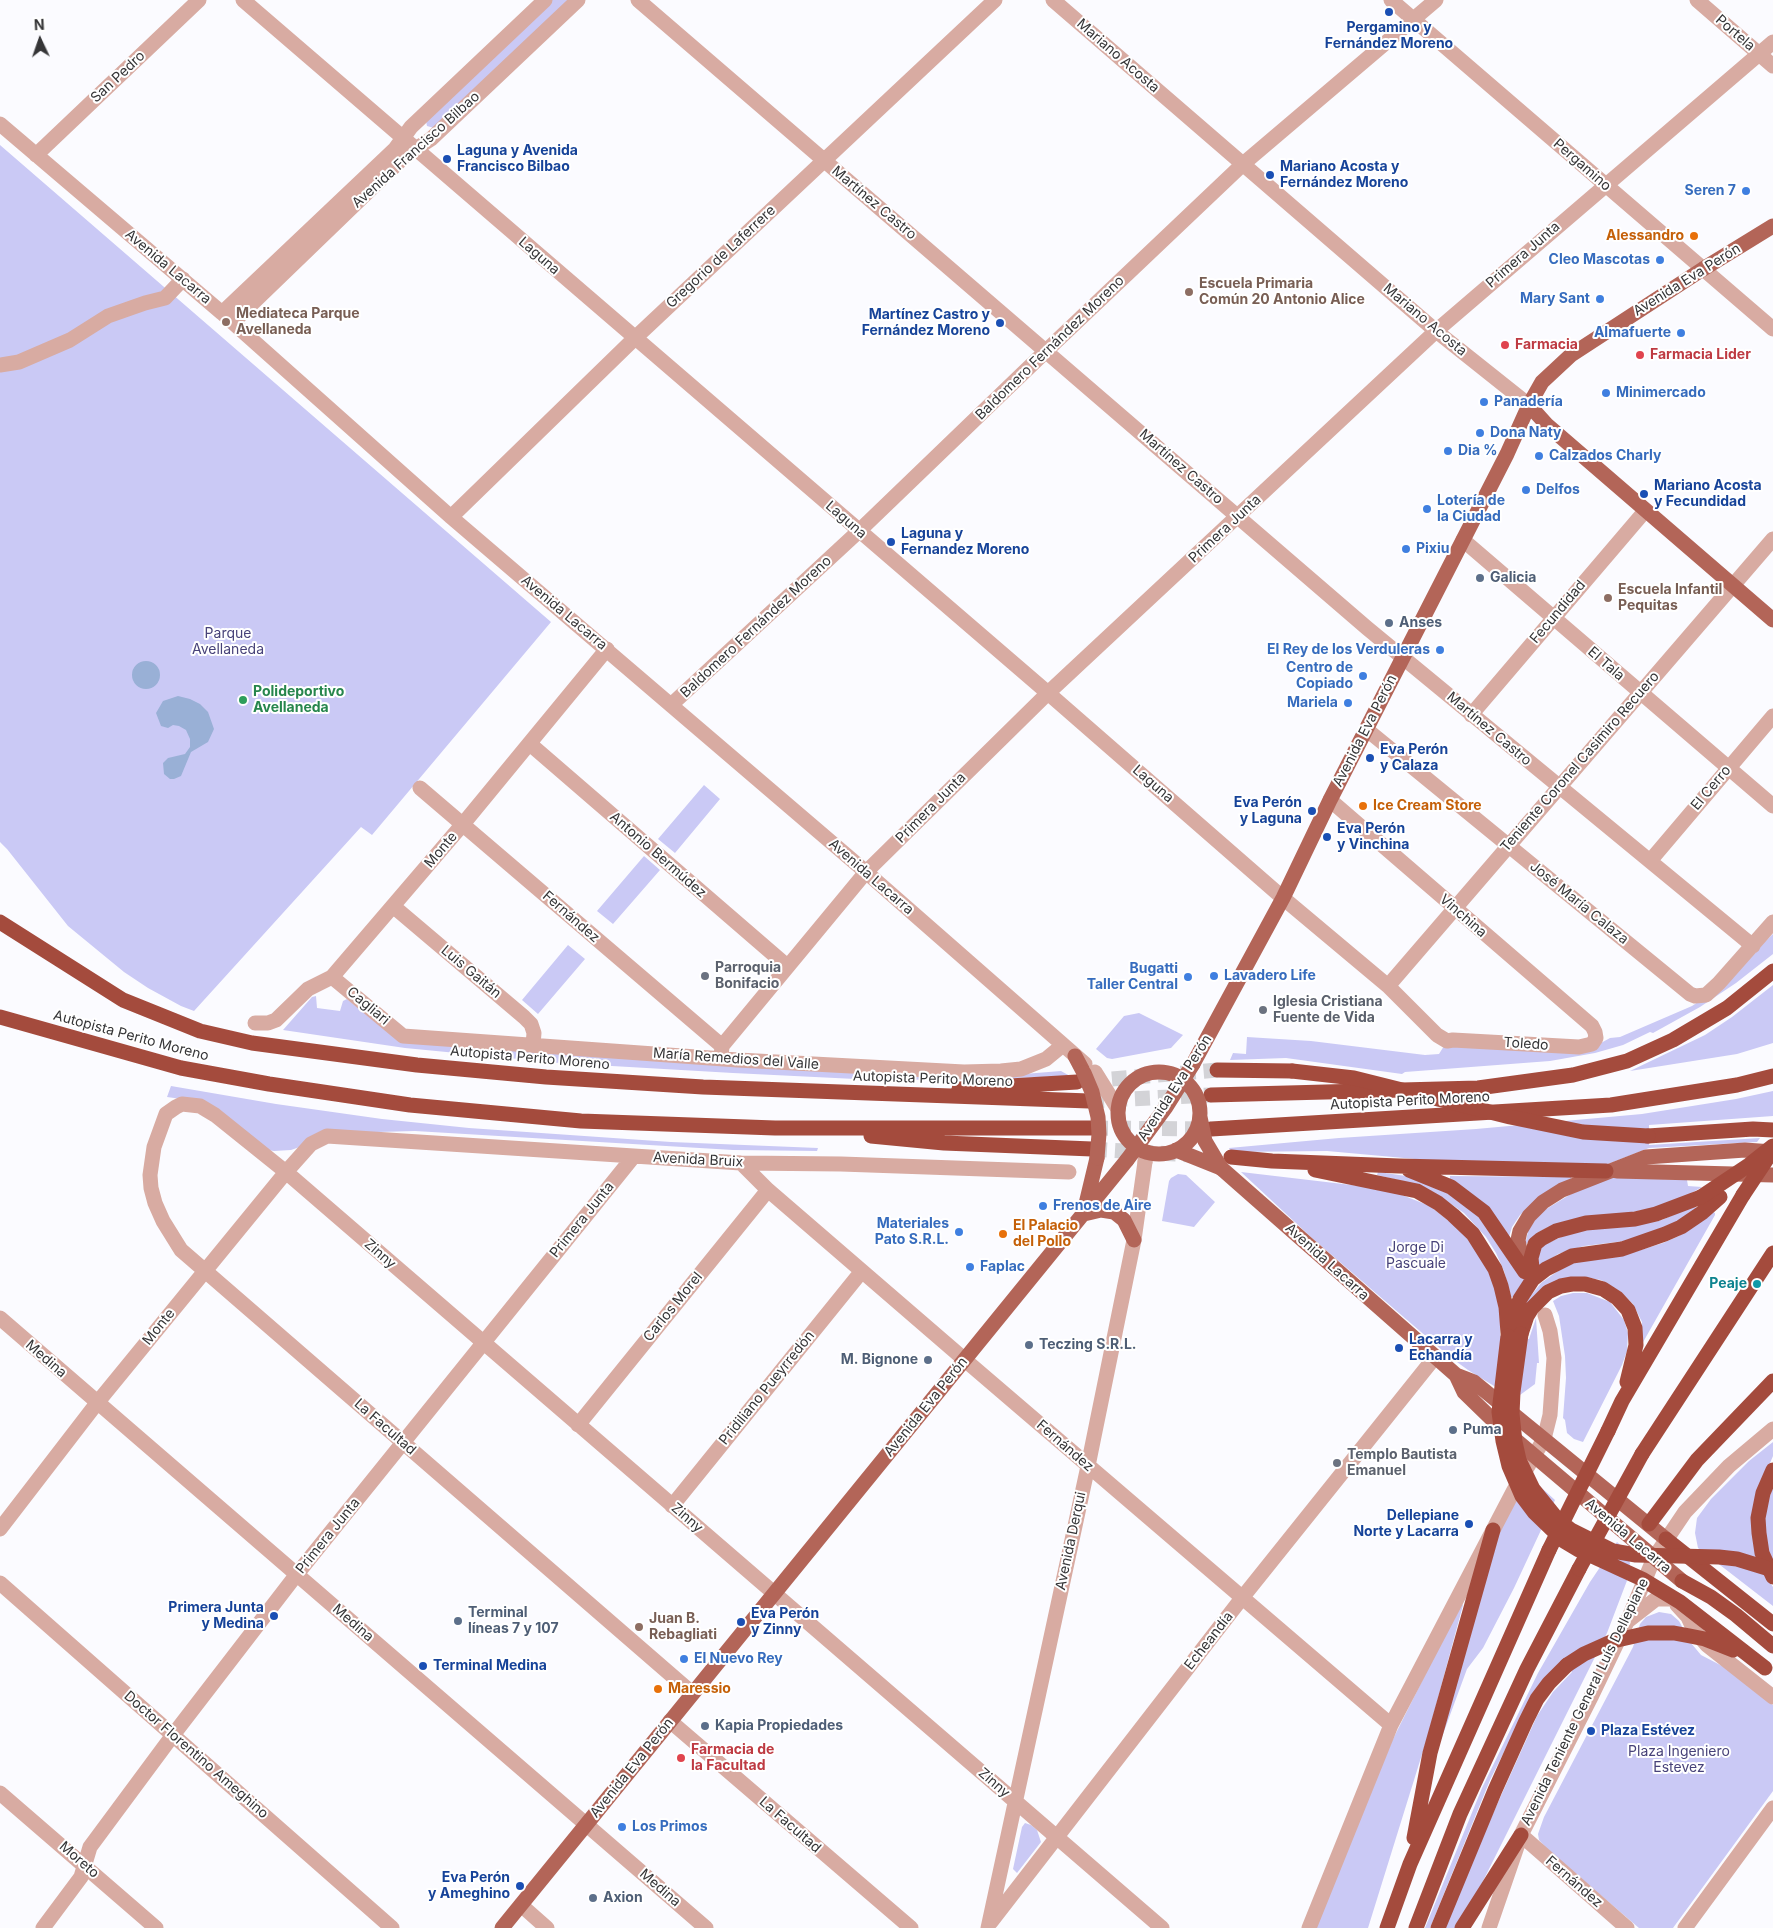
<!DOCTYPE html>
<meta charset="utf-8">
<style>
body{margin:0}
#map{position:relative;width:1773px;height:1928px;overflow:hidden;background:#fbfbff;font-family:Inter,sans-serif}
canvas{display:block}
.north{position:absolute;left:15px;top:15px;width:50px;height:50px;-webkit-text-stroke:4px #fff;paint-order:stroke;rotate:357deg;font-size:14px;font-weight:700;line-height:20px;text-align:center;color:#353537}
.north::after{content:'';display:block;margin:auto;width:18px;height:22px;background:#353537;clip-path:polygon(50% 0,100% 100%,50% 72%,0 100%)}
</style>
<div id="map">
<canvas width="1773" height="1928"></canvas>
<div class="north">N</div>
</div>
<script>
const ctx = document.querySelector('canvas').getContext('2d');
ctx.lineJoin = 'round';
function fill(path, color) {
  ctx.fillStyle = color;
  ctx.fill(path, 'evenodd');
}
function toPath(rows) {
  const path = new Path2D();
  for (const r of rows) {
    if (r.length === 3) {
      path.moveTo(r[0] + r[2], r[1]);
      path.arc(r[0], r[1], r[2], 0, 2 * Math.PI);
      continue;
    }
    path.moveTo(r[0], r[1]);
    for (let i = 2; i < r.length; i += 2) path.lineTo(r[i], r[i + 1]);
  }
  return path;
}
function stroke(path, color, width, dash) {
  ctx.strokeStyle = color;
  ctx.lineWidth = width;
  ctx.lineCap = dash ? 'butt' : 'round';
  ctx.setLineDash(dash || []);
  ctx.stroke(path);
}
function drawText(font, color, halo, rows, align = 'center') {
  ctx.font = font + ' Inter,sans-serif';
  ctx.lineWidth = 4;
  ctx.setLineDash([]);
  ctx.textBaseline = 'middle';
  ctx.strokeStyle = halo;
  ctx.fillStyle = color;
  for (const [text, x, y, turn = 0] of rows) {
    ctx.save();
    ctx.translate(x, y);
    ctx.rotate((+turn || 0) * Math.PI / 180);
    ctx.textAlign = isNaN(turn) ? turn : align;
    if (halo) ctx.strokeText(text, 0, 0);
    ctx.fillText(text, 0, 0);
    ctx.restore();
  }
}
const green = toPath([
 [552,0,569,0,434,128,427,126,426,121],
 [0,145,551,622,372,835,361,827,194,1011,181,1006,148,988,124,972,68,926,7,849,0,842],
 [704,785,720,799,675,853,658,839],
 [644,856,660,870,613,924,597,911],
 [1773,934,1773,954,1736,983,1700,1007,1653,1033,1650,1032,1623,1045,1595,1053,1550,1061,1405,1072,1402,1074,1286,1058,1230,1060,1233,1053,1246,1054,1247,1037,1311,1041,1425,1055,1439,1054,1444,1046,1590,1049,1610,1038,1620,1037,1692,1006,1704,998],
 [568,945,585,959,538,1014,522,1000],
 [1773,985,1773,1043,1737,1054,1630,1071,1705,1035,1732,1017],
 [316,996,317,1008,340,1011,343,1001,347,999,397,1039,999,1076,1061,1071,1070,1076,988,1079,876,1080,733,1073,560,1063,405,1048,283,1030,312,997],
 [1139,1013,1183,1035,1171,1048,1112,1059,1107,1058,1096,1049,1124,1016],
 [171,1086,276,1104,382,1119,469,1128,671,1142,818,1148,817,1151,733,1150,415,1131,340,1133,291,1150,274,1151,268,1150,196,1101,167,1097],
 [1773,1091,1773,1116,1649,1125,1649,1145,1760,1138,1757,1142,1649,1148,1603,1166,1492,1166,1327,1151,1231,1152,1229,1148,1339,1138,1476,1129,1642,1114,1736,1099],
 [1241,1172,1360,1186,1397,1193,1430,1206,1464,1233,1489,1271,1496,1291,1500,1314,1500,1336,1529,1339,1536,1318,1539,1363,1537,1363,1535,1384,1520,1395,1507,1394,1468,1370,1450,1357,1312,1238],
 [1378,1172,1413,1177,1445,1189,1536,1260,1542,1246,1561,1237,1578,1231,1662,1220,1686,1209,1695,1206,1696,1208,1682,1219,1663,1229,1625,1241,1584,1246,1558,1254,1538,1268,1514,1297,1511,1297,1504,1271,1496,1253,1486,1237,1464,1213,1435,1193,1415,1184,1377,1175],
 [1178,1174,1186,1175,1215,1202,1194,1227,1162,1221,1169,1181,1171,1178],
 [1450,1176,1571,1177,1571,1179,1529,1207,1520,1215,1512,1227,1509,1237,1450,1179],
 [1612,1177,1687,1180,1688,1186,1702,1187,1688,1195,1660,1207,1549,1227,1537,1233,1525,1245,1529,1227,1543,1211,1571,1194],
 [1713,1212,1715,1213,1715,1215,1642,1344,1642,1322,1633,1304,1621,1292,1601,1280,1589,1278,1540,1290,1533,1297,1522,1311,1526,1302,1541,1283,1568,1264,1631,1253,1663,1243,1679,1236],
 [1573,1293,1587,1293,1610,1302,1624,1320,1628,1333,1627,1351,1622,1365,1583,1442,1574,1439,1567,1433,1565,1420,1563,1418,1566,1378,1565,1356,1559,1316,1553,1301,1561,1296],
 [1773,1442,1773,1456,1759,1489,1767,1578,1773,1587,1773,1606,1698,1548,1695,1533,1697,1518,1711,1499,1749,1461],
 [1534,1481,1555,1500,1514,1588,1483,1648,1467,1669,1439,1745,1505,1513],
 [1773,1488,1773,1566,1769,1559,1763,1512],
 [1617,1542,1625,1549,1630,1563,1628,1578,1607,1633,1481,1885,1457,1928,1445,1928,1467,1871,1537,1716,1553,1692,1572,1672,1563,1661,1505,1750,1490,1780,1430,1928,1425,1928,1482,1788,1538,1673,1590,1582],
 [1461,1603,1463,1605,1428,1735,1368,1928,1316,1928,1392,1741],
 [1659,1612,1671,1614,1679,1621,1691,1643,1701,1655,1726,1668,1773,1705,1773,1791,1673,1928,1639,1928,1549,1851,1539,1840,1538,1834,1544,1817,1633,1647,1640,1624,1646,1617],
 [1025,1823,1031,1825,1037,1830,1041,1842,1017,1873,1013,1869,1022,1827]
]);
const water = toPath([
 [146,675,14],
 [178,696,190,699,200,704,208,712,214,729,208,742,191,752,181,776,174,779,170,779,164,774,163,763,168,758,185,754,190,747,190,739,186,730,179,726,173,725,168,728,161,726,156,713,163,701]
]);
const highwayTunnel = toPath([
 [1089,1081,1217,1070],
 [1089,1101,1211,1095],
 [1093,1128,1211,1129],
 [1092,1149,1190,1155]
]);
const minor = toPath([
 [243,0,1048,693,1283,898,1388,986,1437,1035,1447,1041,1453,1040,1579,1047,1592,1044,1596,1038,1595,1032,1592,1026,1330,800],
 [638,0,1367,628,1753,946],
 [1053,0,1436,331,1529,405],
 [1391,0,1773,329],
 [1697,0,1773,66],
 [0,124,222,313,451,517,866,872,1085,1064],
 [36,155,199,0],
 [222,313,395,149,411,127,545,0],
 [233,322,405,156,431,139,578,0],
 [0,365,19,362,70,340,108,316,145,303,165,298,183,279],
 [451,517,635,338,995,0],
 [1463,540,1773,806],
 [671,705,859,531,1046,351,1243,164,1436,0],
 [1471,715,1645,511],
 [1366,729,1690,994,1695,996,1706,995,1719,983,1773,922],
 [530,744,787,966],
 [420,788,722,1046],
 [1650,861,1773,716],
 [393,906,524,1017,531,1024,534,1033,533,1045],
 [332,977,403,1036,738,1060,964,1072,1001,1071,1021,1069,1046,1059,1063,1045],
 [1388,986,1773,539],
 [255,1023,268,1023,276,1020,308,989,332,977,463,824,607,649],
 [721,1057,722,1046,866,872,1048,693,1436,331,1773,42],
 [741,1163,768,1190,965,1360,1391,1725],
 [0,1318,706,1928],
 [578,1425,768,1190],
 [672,1506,862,1271],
 [0,1529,97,1403,286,1172,311,1144,327,1136,741,1163,841,1164,1069,1172],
 [0,1583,392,1928],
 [1677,1605,1688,1617,1694,1630,1707,1645,1773,1697],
 [1629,1620,1656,1599,1670,1599],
 [692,1693,181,1250,163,1221,155,1203,151,1188,150,1175,154,1147,166,1114,176,1107,182,1104,200,1106,215,1115,286,1172,1162,1928],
 [670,1721,911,1928],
 [0,1793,156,1928],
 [1521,1835,1627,1928],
 [521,1905,547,1928],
 [991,1922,1242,1598,1435,1357],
 [43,1928,81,1877,90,1847,173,1735,297,1574,634,1156],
 [988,1928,1088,1466,1134,1240,1145,1162],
 [1309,1928,1391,1725,1514,1490,1544,1439,1550,1415,1554,1358,1550,1331,1545,1315],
 [1489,1928,1521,1835,1592,1695,1627,1622,1654,1558,1685,1512,1729,1466,1773,1429],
 [1685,1928,1773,1808]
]);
const major = toPath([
 [1529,405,1547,425,1773,620],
 [1075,1056,1084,1073],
 [1193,1064,1283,898,1330,800,1507,454,1529,405,1542,382,1571,355,1703,269,1773,226],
 [1221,1168,1456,1375,1474,1382,1666,1539],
 [1617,1171,1773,1175],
 [1085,1208,1097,1158],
 [1084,1214,1101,1210,1114,1212,1124,1220,1134,1240],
 [1524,1270,1518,1240,1520,1231,1529,1216,1543,1202,1562,1190,1646,1157,1745,1150,1773,1152],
 [1456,1375,1464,1392,1498,1425,1682,1581],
 [502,1928,1127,1160]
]);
const highway = toPath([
 [0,922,123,1000,200,1031,252,1043,417,1065,546,1077,703,1087,1089,1101],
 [0,1017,181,1068,269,1084,410,1105,581,1121,775,1128,1093,1128],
 [1217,1070,1292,1071],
 [959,1089,1077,1082],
 [1211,1095,1478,1088,1573,1075,1627,1061,1673,1040,1727,1008,1773,971],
 [1211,1129,1611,1105,1737,1085,1773,1076],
 [871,1136,944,1143,1092,1149],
 [1648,1136,1753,1129,1773,1130],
 [1231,1157,1272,1161,1399,1166,1606,1171],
 [1315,1170,1417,1191,1438,1203,1453,1215,1473,1234,1495,1269,1501,1286,1506,1307,1508,1333],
 [1409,1170,1451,1187,1484,1212,1525,1272],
 [1532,1268,1531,1258,1535,1244,1541,1239,1556,1231,1586,1223,1635,1219,1656,1214,1701,1197],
 [1510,1326,1520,1299,1533,1279,1546,1269,1572,1256,1622,1249,1665,1234,1681,1227,1703,1212,1720,1197],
 [1521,1334,1527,1316,1532,1308,1548,1292,1561,1286,1572,1284,1585,1284,1603,1289,1617,1298,1628,1310,1635,1328,1636,1345,1627,1382],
 [1608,1431,1622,1401,1743,1195],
 [1642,1454,1773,1253],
 [1773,1470,1763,1493,1758,1518,1759,1533,1762,1553,1773,1577],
 [1649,1524,1697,1460,1773,1381],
 [1666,1539,1773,1624],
 [1682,1581,1711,1597,1736,1615,1773,1646],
 [1414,1838,1430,1753,1493,1530],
 [1387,1928,1410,1864,1549,1550],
 [1416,1928,1460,1814,1527,1669,1579,1569],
 [1438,1928,1495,1790,1526,1721,1537,1699,1549,1683,1567,1665],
 [1462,1928,1521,1835]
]);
const minorBridge = toPath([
 [1095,1072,1118,1109],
 [1145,1162,1146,1152]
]);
const majorBridge = toPath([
 [1159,1113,41],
 [1084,1073,1092,1092,1098,1117,1099,1134,1097,1158],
 [1200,1117,1205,1141,1221,1168],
 [1176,1150,1221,1168],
 [1127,1160,1166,1107,1193,1064]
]);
const highwayBridge = toPath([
 [1292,1071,1354,1078,1510,1117,1583,1132,1648,1136],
 [1743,1195,1771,1153],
 [1701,1197,1749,1165,1773,1146],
 [1521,1334,1513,1392,1512,1414,1515,1442,1519,1460,1533,1489,1558,1520,1571,1530,1613,1551,1636,1555,1719,1557,1737,1559,1773,1570],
 [1508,1336,1499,1412,1503,1441,1509,1466,1522,1496,1534,1512,1564,1541,1579,1550,1642,1579,1680,1602,1765,1668],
 [1549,1550,1608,1431],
 [1579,1569,1642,1454],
 [1567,1665,1584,1654,1613,1641,1648,1633,1674,1633,1690,1636,1705,1639,1733,1650]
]);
const markers = [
 [1389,12,5,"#1a4fb4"],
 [447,159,5,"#1a4fb4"],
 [1270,175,5,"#1a4fb4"],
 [1746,191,5,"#3f7fe0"],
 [1694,236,5,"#e8710a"],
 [1660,260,5,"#3f7fe0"],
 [1189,292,5,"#8d6e63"],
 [1600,299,5,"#3f7fe0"],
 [226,322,5,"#8d6e63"],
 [1000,323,5,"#1a4fb4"],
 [1681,333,5,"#3f7fe0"],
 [1505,345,5,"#e0444e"],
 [1640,355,5,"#e0444e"],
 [1606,393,5,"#3f7fe0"],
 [1484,402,5,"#3f7fe0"],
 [1480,433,5,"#3f7fe0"],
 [1448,451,5,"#3f7fe0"],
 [1539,456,5,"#3f7fe0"],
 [1526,490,5,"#3f7fe0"],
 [1644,494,5,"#1a4fb4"],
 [1427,509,5,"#3f7fe0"],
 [891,542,5,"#1a4fb4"],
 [1406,549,5,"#3f7fe0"],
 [1480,578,5,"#5c6f8a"],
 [1608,598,5,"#8d6e63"],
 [1389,623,5,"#5c6f8a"],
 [1440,650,5,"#3f7fe0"],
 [1363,676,5,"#3f7fe0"],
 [243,700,5,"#2e9e5b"],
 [1348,703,5,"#3f7fe0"],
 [1370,758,5,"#1a4fb4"],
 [1363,806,5,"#e8710a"],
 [1312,811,5,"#1a4fb4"],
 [1327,837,5,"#1a4fb4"],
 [705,976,5,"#6b7280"],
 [1214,976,5,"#3f7fe0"],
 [1188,977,5,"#3f7fe0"],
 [1263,1010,5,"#6b7280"],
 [1043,1206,5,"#3f7fe0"],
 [959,1232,5,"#3f7fe0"],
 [1003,1234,5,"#e8710a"],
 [970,1267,5,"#3f7fe0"],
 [1757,1284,5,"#0f9aa8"],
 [1029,1345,5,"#5c6f8a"],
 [1399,1348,5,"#1a4fb4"],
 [928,1360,5,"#5c6f8a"],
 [1453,1430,5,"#5c6f8a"],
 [1337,1463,5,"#6b7280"],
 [1469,1524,5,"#1a4fb4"],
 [274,1616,5,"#1a4fb4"],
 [458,1621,5,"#5c6f8a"],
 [741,1622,5,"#1a4fb4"],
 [639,1627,5,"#8d6e63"],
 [684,1659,5,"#3f7fe0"],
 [423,1666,5,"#1a4fb4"],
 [658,1689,5,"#e8710a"],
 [705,1726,5,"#5c6f8a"],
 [1591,1731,5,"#1a4fb4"],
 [681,1758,5,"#e0444e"],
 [622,1827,5,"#3f7fe0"],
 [520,1886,5,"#1a4fb4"],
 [593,1898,5,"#5c6f8a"]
];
const transitNames = [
 ["Pergamino y",1389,28,"center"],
 ["Fernández Moreno",1389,44,"center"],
 ["Laguna y Avenida",457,151],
 ["Francisco Bilbao",457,167],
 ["Mariano Acosta y",1280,167],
 ["Fernández Moreno",1280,183],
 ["Martínez Castro y",990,315,"right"],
 ["Fernández Moreno",990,331,"right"],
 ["Mariano Acosta",1654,486],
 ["y Fecundidad",1654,502],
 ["Laguna y",901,534],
 ["Fernandez Moreno",901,550],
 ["Eva Perón",1380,750],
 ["y Calaza",1380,766],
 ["Eva Perón",1302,803,"right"],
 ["y Laguna",1302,819,"right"],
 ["Eva Perón",1337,829],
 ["y Vinchina",1337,845],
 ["Lacarra y",1409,1340],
 ["Echandía",1409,1356],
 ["Dellepiane",1459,1516,"right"],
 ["Norte y Lacarra",1459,1532,"right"],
 ["Primera Junta",264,1608,"right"],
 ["y Medina",264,1624,"right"],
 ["Eva Perón",751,1614],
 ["y Zinny",751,1630],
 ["Terminal Medina",433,1666],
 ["Plaza Estévez",1601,1731],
 ["Eva Perón",510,1878,"right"],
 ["y Ameghino",510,1894,"right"]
];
const streetNames = [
 ["Portela",1735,33,41],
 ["Mariano Acosta",1118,56,41],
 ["San Pedro",118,77,-43],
 ["Avenida Francisco Bilbao",416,150,-42],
 ["Pergamino",1582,165,41],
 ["Martínez Castro",874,203,40],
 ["Primera Junta",1523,255,-41],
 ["Laguna",539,256,41],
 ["Gregorio de Laferrere",721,257,-43],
 ["Avenida Lacarra",168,267,40],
 ["Avenida Eva Perón",1687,280,-32],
 ["Mariano Acosta",1425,320,40],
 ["Baldomero Fernández Moreno",1050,348,-44],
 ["Martínez Castro",1181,467,41],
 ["Laguna",846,520,41],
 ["Primera Junta",1225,529,-43],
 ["Fecundidad",1558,612,-50],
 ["Avenida Lacarra",564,613,40],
 ["Baldomero Fernández Moreno",756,627,-43],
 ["El Tala",1606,664,41],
 ["Martínez Castro",1489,729,40],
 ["Avenida Eva Perón",1365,731,-63],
 ["Teniente Coronel Casimiro Recuero",1580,762,-49],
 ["Laguna",1153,784,41],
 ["El Cerro",1711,788,-50],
 ["Primera Junta",931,808,-45],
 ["Monte",441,850,-50],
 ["Antonio Bermúdez",658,855,41],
 ["Avenida Lacarra",871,877,41],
 ["José María Calaza",1579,903,39],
 ["Vinchina",1463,916,41],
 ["Fernández",571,917,41],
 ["Luis Gaitán",471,972,40],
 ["Cagliari",368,1006,40],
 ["Autopista Perito Moreno",131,1036,15],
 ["Toledo",1526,1044,4],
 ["Autopista Perito Moreno",530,1058,5],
 ["María Remedios del Valle",736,1059,4],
 ["Autopista Perito Moreno",933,1079,2],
 ["Avenida Eva Perón",1175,1088,-57],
 ["Autopista Perito Moreno",1410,1101,-3],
 ["Avenida Bruix",698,1160,3],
 ["Primera Junta",582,1220,-51],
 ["Zinny",380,1254,41],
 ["Avenida Lacarra",1327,1262,42],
 ["Carlos Morel",673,1307,-51],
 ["Monte",159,1327,-51],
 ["Medina",46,1359,41],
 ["Pridiliano Pueyrredón",767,1388,-51],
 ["Avenida Eva Perón",926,1407,-51],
 ["La Facultad",385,1427,41],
 ["Fernández",1065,1446,41],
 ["Zinny",687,1518,41],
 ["Primera Junta",328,1536,-51],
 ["Avenida Lacarra",1628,1536,40],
 ["Avenida Derqui",1071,1541,-78],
 ["Medina",353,1623,41],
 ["Echeandía",1209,1641,-52],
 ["Avenida Teniente General Luís Dellepiane",1585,1702,-64],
 ["Doctor Florentino Ameghino",196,1755,41],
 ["Avenida Eva Perón",632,1768,-51],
 ["Zinny",994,1783,41],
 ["La Facultad",790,1825,41],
 ["Moreto",79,1860,41],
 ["Fernández",1574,1882,41],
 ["Medina",660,1888,41]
];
const shopNames = [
 ["Seren 7",1736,191,"right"],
 ["Cleo Mascotas",1650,260,"right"],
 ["Mary Sant",1590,299,"right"],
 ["Almafuerte",1671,333,"right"],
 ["Minimercado",1616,393],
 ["Panadería",1494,402],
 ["Dona Naty",1490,433],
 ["Dia %",1458,451],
 ["Calzados Charly",1549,456],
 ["Delfos",1536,490],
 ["Lotería de",1437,501],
 ["la Ciudad",1437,517],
 ["Pixiu",1416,549],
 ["El Rey de los Verduleras",1430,650,"right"],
 ["Centro de",1353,668,"right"],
 ["Copiado",1353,684,"right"],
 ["Mariela",1338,703,"right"],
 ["Bugatti",1178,969,"right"],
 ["Taller Central",1178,985,"right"],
 ["Lavadero Life",1224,976],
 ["Frenos de Aire",1053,1206],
 ["Materiales",949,1224,"right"],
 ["Pato S.R.L.",949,1240,"right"],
 ["Faplac",980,1267],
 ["El Nuevo Rey",694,1659],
 ["Los Primos",632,1827]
];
const foodNames = [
 ["Alessandro",1684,236,"right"],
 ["Ice Cream Store",1373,806],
 ["El Palacio",1013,1226],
 ["del Pollo",1013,1242],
 ["Maressio",668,1689]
];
const educationNames = [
 ["Escuela Primaria",1199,284],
 ["Común 20 Antonio Alice",1199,300],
 ["Mediateca Parque",236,314],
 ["Avellaneda",236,330],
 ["Escuela Infantil",1618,590],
 ["Pequitas",1618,606],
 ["Juan B.",649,1619],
 ["Rebagliati",649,1635]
];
const healthNames = [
 ["Farmacia",1515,345],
 ["Farmacia Lider",1650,355],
 ["Farmacia de",691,1750],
 ["la Facultad",691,1766]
];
const serviceNames = [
 ["Galicia",1490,578],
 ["Anses",1399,623],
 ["Teczing S.R.L.",1039,1345],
 ["M. Bignone",918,1360,"right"],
 ["Puma",1463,1430],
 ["Terminal",468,1613],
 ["líneas 7 y 107",468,1629],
 ["Kapia Propiedades",715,1726],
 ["Axion",603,1898]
];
const parkNames = [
 ["Parque",228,634],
 ["Avellaneda",228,650],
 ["Jorge Di",1416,1248],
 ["Pascuale",1416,1264],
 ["Plaza Ingeniero",1679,1752],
 ["Estevez",1679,1768]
];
const leisureNames = [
 ["Polideportivo",253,692],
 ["Avellaneda",253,708]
];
const worshipNames = [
 ["Parroquia",715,968],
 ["Bonifacio",715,984],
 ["Iglesia Cristiana",1273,1002],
 ["Fuente de Vida",1273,1018],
 ["Templo Bautista",1347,1455],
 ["Emanuel",1347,1471]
];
const cultureNames = [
 ["Peaje",1747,1284]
];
fill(green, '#cac9f5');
fill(water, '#99b0d6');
stroke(highwayTunnel, '#d3d3d7', 15, [15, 8]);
stroke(minor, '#d8aba2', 15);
stroke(major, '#b36558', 15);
stroke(highway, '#a44b3d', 15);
stroke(minorBridge, '#d8aba2', 15);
stroke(majorBridge, '#b36558', 15);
stroke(highwayBridge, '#a44b3d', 15);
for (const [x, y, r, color] of markers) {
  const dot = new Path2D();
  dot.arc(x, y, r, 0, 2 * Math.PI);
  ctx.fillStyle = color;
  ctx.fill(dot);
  stroke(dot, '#fff', 2);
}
drawText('bold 14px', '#164399', '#fff', transitNames, 'left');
drawText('14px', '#353537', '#fff', streetNames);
drawText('bold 14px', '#366cbe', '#fff', shopNames, 'left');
drawText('bold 14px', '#c56008', '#fff', foodNames, 'left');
drawText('bold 14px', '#785e54', '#fff', educationNames, 'left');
drawText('bold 14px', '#be3a42', '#fff', healthNames, 'left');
drawText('bold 14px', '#4e5e75', '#fff', serviceNames, 'left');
drawText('14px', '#474279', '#fff', parkNames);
drawText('bold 14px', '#27864d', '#fff', leisureNames, 'left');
drawText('bold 14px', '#5b616d', '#fff', worshipNames, 'left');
drawText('bold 14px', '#0d838f', '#fff', cultureNames, 'right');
</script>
